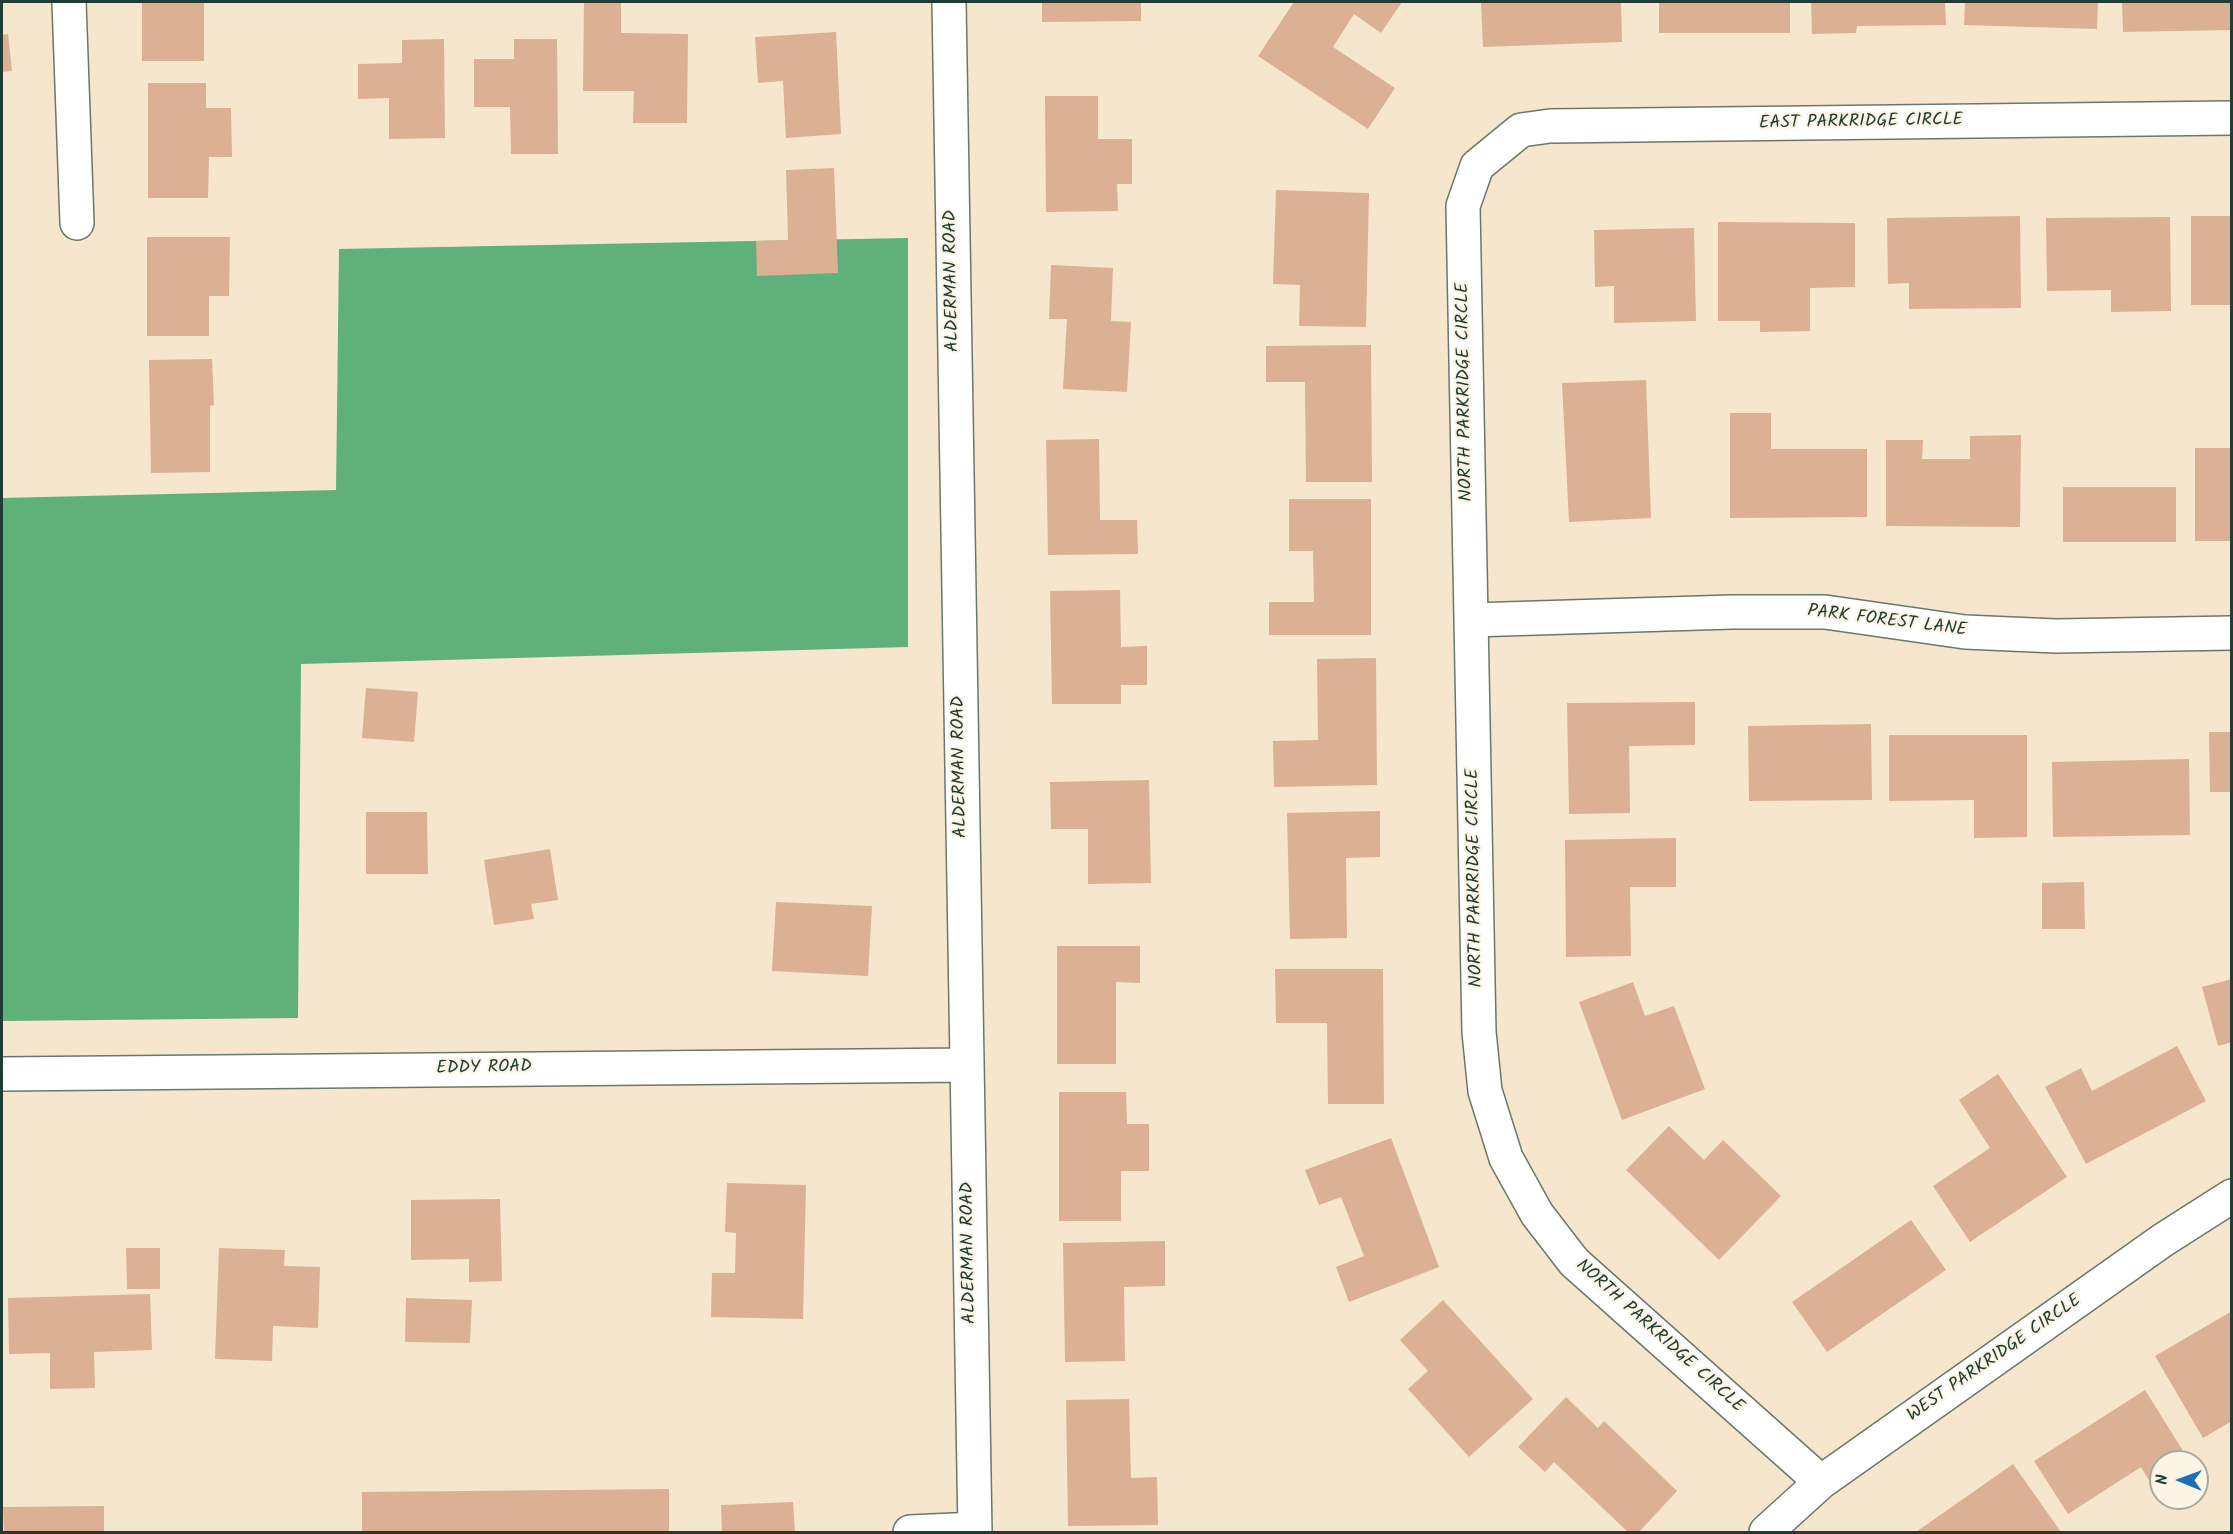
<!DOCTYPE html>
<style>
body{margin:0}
#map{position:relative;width:2233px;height:1534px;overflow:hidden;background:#f6e6cd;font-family:Kalam,sans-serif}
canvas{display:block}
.frame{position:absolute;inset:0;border:3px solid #1f3d34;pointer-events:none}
.north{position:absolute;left:2149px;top:1450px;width:60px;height:60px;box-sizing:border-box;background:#fcf5e5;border:2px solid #a4ab9e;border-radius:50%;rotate:271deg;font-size:16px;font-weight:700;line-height:24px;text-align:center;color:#1f3d34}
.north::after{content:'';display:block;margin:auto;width:21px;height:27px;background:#1f6fb2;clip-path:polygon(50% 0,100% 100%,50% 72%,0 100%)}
</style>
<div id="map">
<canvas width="2233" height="1534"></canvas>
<div class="frame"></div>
<div class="north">N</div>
</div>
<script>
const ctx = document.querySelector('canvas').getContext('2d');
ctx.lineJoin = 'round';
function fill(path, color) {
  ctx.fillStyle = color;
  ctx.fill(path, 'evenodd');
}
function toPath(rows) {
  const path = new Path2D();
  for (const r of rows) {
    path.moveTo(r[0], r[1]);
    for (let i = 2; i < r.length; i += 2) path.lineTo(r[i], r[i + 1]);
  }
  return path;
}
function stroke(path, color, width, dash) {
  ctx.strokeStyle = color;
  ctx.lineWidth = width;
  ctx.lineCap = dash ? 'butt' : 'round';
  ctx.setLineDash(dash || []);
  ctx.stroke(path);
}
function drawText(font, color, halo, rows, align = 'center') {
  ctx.font = font + ' Kalam,sans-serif';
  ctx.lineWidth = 4.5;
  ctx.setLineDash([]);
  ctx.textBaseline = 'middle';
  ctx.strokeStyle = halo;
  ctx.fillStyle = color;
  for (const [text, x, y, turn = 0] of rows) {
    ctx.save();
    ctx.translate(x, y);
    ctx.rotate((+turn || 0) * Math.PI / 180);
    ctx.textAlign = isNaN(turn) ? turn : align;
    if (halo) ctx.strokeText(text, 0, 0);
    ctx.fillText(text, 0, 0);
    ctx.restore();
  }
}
const forest = toPath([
 [908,238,908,647,301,664,298,1018,2,1021,2,498,336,490,339,249]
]);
const building = toPath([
 [142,2,204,2,204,61,142,61],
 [584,2,621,2,621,33,688,34,687,123,633,123,634,91,583,91],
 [1042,2,1141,2,1141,21,1042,22],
 [1294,2,1402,2,1381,33,1354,14,1333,47,1395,88,1368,129,1258,56],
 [1481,2,1621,2,1622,42,1483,47],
 [1659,2,1790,2,1790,33,1659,33],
 [1811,2,1945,2,1946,25,1857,26,1856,33,1812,34],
 [1965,2,2098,2,2097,29,1964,25],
 [2122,2,2232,2,2232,30,2123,32],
 [836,32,841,134,786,138,783,81,758,83,755,37],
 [8,34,12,71,2,72,2,35],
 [444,39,445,138,389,139,389,98,358,99,358,64,402,63,402,40],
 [514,39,557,39,558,154,511,154,510,107,474,107,474,59,514,59],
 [148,83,206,83,206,108,231,108,232,157,209,157,208,198,148,198],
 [1045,96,1098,96,1098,139,1132,139,1132,184,1117,184,1118,211,1046,212],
 [834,168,838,273,757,276,756,241,788,240,786,170],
 [1276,190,1369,193,1366,327,1299,326,1300,285,1273,284],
 [2020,216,2021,308,1909,309,1909,283,1888,284,1887,218],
 [2191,216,2232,216,2232,305,2191,305],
 [2170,217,2171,311,2111,312,2111,290,2047,291,2046,218],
 [1718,222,1855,223,1855,287,1810,288,1810,331,1760,332,1760,321,1718,321],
 [1694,228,1696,321,1614,323,1614,286,1595,287,1594,230],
 [147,237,230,237,229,296,209,296,209,336,147,336],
 [1051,265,1113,268,1111,321,1131,322,1127,392,1063,389,1067,319,1049,319],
 [1371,345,1372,482,1306,482,1305,382,1266,382,1266,346],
 [212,359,214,405,210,406,210,472,151,473,149,360],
 [1646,380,1651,518,1569,522,1562,383],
 [1730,413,1771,413,1771,449,1867,449,1867,517,1730,518],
 [2021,435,2020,527,1886,526,1886,440,1923,440,1922,459,1970,459,1970,436],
 [1099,439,1100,520,1137,520,1138,554,1048,555,1046,440],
 [2195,448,2232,448,2232,541,2195,541],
 [2063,487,2176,487,2176,542,2063,542],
 [1289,499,1371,499,1371,635,1269,635,1269,602,1314,602,1313,551,1289,551],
 [1120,590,1121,647,1147,646,1147,685,1121,685,1121,704,1052,704,1050,591],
 [1376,658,1377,785,1274,787,1273,741,1318,740,1317,659],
 [366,688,418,692,414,742,362,738],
 [1695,702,1695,745,1629,746,1630,813,1569,814,1567,703],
 [1871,724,1872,800,1749,801,1748,726],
 [2209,732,2232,732,2232,792,2210,792],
 [1889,735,2027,735,2027,837,1974,838,1974,800,1889,801],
 [2189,759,2190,835,2053,837,2052,762],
 [1149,780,1151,883,1088,884,1088,829,1051,829,1050,782],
 [1380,811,1380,857,1346,858,1347,938,1290,939,1287,813],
 [366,812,427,812,428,874,366,874],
 [1676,838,1676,887,1630,887,1631,956,1566,957,1565,840],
 [550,849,558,900,531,904,534,919,494,925,484,860],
 [2084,882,2085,929,2042,929,2042,883],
 [776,902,872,906,868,976,772,971],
 [1057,946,1140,946,1140,983,1116,982,1116,1064,1057,1064],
 [1275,969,1383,969,1384,1104,1328,1104,1327,1023,1276,1023],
 [2232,979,2232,1042,2218,1046,2202,987],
 [1633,982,1645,1016,1674,1006,1705,1089,1622,1120,1579,1002],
 [2177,1046,2206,1101,2086,1164,2045,1087,2081,1068,2092,1091],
 [1998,1074,2067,1177,1970,1242,1933,1186,1990,1148,1959,1100],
 [1059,1092,1126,1092,1127,1124,1149,1124,1149,1171,1121,1171,1121,1221,1059,1221],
 [1669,1126,1704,1160,1723,1140,1781,1196,1719,1260,1626,1170],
 [1391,1138,1439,1267,1349,1302,1336,1267,1364,1256,1341,1197,1319,1205,1305,1170],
 [727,1183,806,1185,803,1319,711,1317,712,1273,735,1273,736,1233,725,1232],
 [500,1199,502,1281,469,1282,469,1259,411,1260,411,1200],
 [1911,1220,1946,1270,1827,1352,1792,1302],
 [1165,1241,1165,1286,1124,1287,1125,1361,1065,1362,1063,1243],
 [126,1248,160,1248,160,1289,127,1289],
 [219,1248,285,1250,284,1266,320,1267,318,1328,273,1326,272,1361,215,1359],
 [150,1294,152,1350,94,1352,95,1388,50,1389,50,1353,9,1354,8,1298],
 [406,1298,472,1300,470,1343,405,1342],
 [1443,1300,1533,1399,1469,1457,1408,1389,1428,1371,1400,1340],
 [2232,1311,2232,1421,2203,1438,2155,1356],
 [2145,1390,2190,1462,2161,1462,2161,1480,2152,1485,2141,1467,2068,1514,2034,1461],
 [1566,1397,1598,1428,1604,1421,1677,1491,1639,1532,1628,1532,1554,1462,1545,1472,1518,1447],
 [1129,1399,1131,1478,1157,1477,1158,1525,1068,1526,1066,1400],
 [2013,1464,2061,1532,1916,1532],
 [669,1489,669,1532,362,1532,362,1492],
 [793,1502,795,1532,722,1532,721,1505],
 [104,1506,104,1532,4,1532,3,1507]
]);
const minor = toPath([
 [69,2,77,223],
 [949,2,975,1532],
 [1471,620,1732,612,1825,612,1965,632,2056,636,2232,633],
 [2,1074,966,1065],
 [1821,1482,1574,1262,1537,1214,1506,1158,1485,1091,1479,1032,1463,206,1477,166,1521,130,1550,126,2232,118],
 [910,1532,975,1529],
 [1766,1532,1821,1482,2163,1240,2232,1196]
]);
const streetNames = [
 ["EAST PARKRIDGE CIRCLE",1861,123,-1],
 ["ALDERMAN ROAD",953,281,-91],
 ["NORTH PARKRIDGE CIRCLE",1466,392,-91],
 ["PARK FOREST LANE",1887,622,7],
 ["ALDERMAN ROAD",961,767,-91],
 ["NORTH PARKRIDGE CIRCLE",1476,878,-91],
 ["EDDY ROAD",484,1069,-1],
 ["ALDERMAN ROAD",970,1253,-91],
 ["NORTH PARKRIDGE CIRCLE",1659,1337,42],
 ["WEST PARKRIDGE CIRCLE",1995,1359,-35]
];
fill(forest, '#60b07b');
fill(building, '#dcb094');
stroke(minor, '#6a786a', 36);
stroke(minor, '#fff', 33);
drawText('18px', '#1f3d34', '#fcf5e5', streetNames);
</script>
